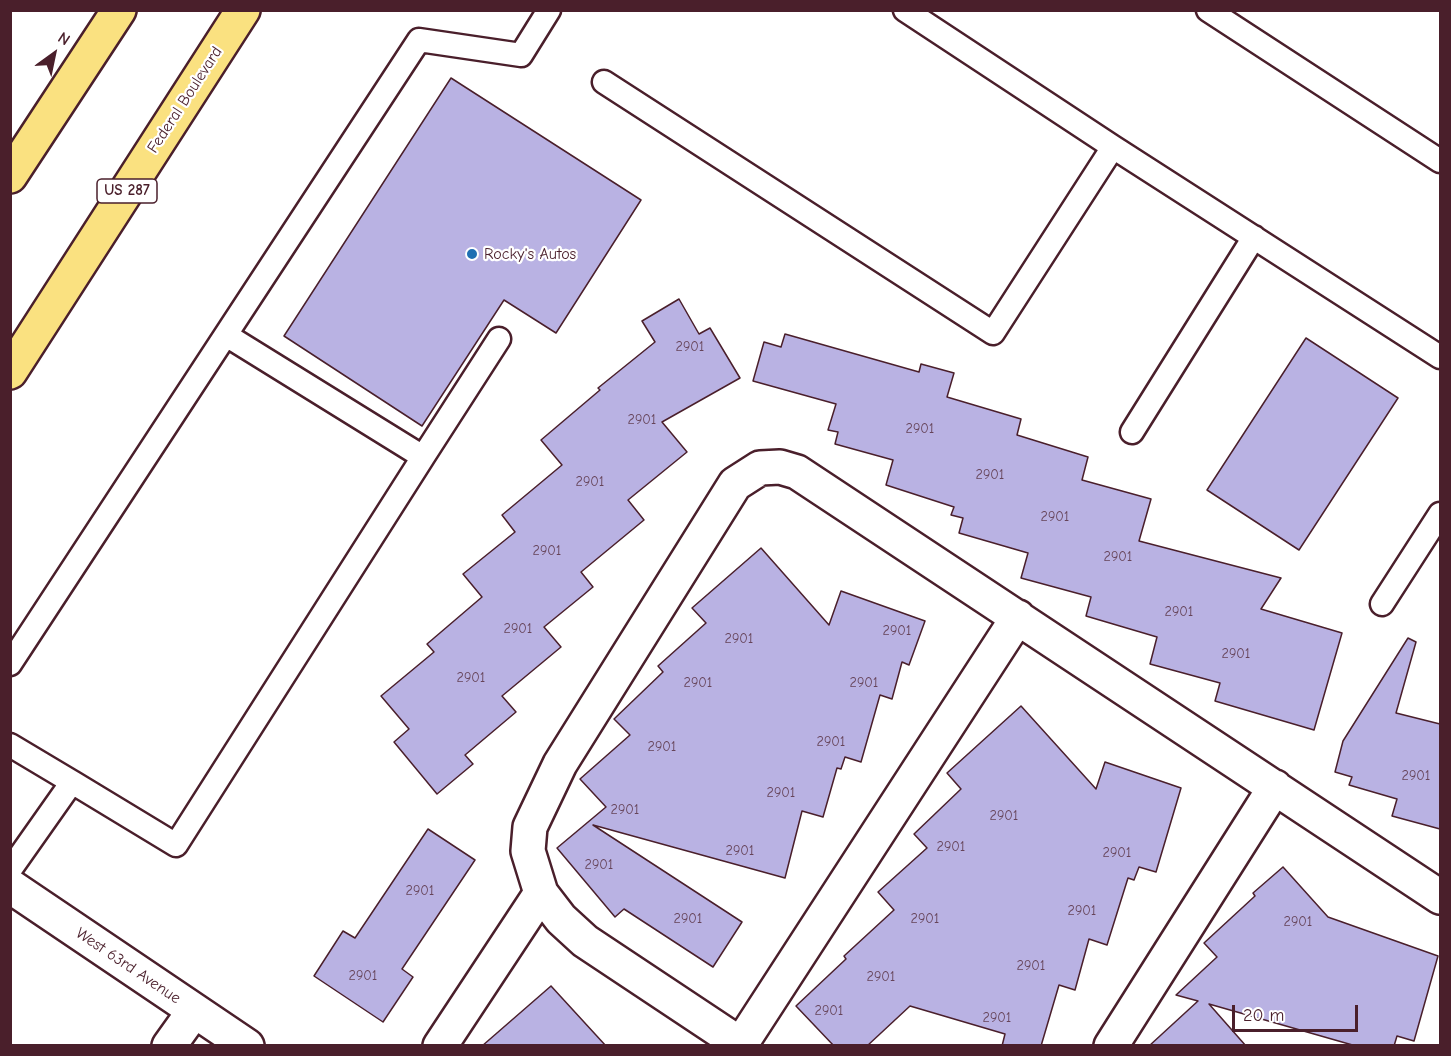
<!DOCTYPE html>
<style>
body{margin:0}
#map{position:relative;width:1451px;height:1056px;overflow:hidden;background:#fff;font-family:"Comic Neue",sans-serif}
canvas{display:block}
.frame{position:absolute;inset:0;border:12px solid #4a1f2b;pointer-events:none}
.north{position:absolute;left:24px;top:24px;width:60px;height:60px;-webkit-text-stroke:4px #fff;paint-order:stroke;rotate:33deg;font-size:16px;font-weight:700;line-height:24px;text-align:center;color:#4a1f2b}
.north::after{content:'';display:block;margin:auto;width:21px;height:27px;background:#4a1f2b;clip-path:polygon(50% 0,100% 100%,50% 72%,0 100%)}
.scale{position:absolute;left:1232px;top:1005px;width:126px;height:27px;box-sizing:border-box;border:3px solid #4a1f2b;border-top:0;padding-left:8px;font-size:18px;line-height:21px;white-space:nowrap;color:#4a1f2b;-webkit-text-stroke:4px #fff;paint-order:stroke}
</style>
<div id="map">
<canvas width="1451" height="1056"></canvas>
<div class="frame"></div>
<div class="north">N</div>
<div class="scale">20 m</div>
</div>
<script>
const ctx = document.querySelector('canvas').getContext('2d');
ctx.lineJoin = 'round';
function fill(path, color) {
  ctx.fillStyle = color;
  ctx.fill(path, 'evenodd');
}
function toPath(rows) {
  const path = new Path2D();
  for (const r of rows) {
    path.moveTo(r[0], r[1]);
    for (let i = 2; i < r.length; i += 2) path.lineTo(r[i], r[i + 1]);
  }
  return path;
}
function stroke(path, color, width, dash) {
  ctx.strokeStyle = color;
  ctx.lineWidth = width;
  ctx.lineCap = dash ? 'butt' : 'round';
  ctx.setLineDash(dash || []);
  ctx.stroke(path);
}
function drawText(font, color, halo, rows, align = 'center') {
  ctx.font = font + ' "Comic Neue",sans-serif';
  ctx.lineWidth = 4.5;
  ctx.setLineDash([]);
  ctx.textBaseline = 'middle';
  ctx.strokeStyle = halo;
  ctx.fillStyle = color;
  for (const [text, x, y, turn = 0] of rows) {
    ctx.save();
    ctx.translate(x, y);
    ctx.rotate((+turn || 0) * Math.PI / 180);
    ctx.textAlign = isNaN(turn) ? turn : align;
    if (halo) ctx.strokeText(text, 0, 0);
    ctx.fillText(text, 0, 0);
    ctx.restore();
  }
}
const building = toPath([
 [451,78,641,200,556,333,504,300,422,426,284,336,451,78],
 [679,299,699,334,710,328,740,378,662,422,687,452,628,500,644,520,581,572,593,587,544,627,561,647,502,696,516,712,465,755,473,764,437,794,394,742,409,729,381,696,434,652,427,644,482,597,463,574,515,532,502,515,562,465,541,440,600,390,598,388,655,342,642,321,679,299],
 [785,334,919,372,921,364,954,373,947,397,1021,419,1017,435,1088,457,1082,480,1151,499,1139,541,1281,578,1261,609,1342,633,1314,730,1215,701,1220,683,1150,664,1157,637,1086,616,1091,597,1021,578,1028,553,959,533,963,518,951,515,954,507,886,485,893,460,835,444,838,432,828,430,836,404,753,381,764,342,781,347,785,334],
 [1306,338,1398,398,1299,550,1207,490,1306,338],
 [761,548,829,625,841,591,925,621,909,665,902,662,892,699,880,695,861,762,845,757,841,769,837,768,823,817,802,811,785,878,593,825,742,922,713,967,624,909,615,917,557,848,606,807,580,779,630,735,614,719,663,672,658,666,706,623,692,608,761,548],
 [1408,638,1416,642,1396,713,1440,724,1440,829,1392,816,1397,799,1349,785,1352,777,1335,772,1343,741,1408,638],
 [1021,706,1096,789,1105,762,1181,788,1156,872,1139,867,1134,880,1128,878,1107,945,1089,939,1075,990,1059,985,1041,1046,1002,1046,1005,1034,910,1006,867,1046,834,1046,796,1006,846,959,844,956,894,910,878,892,927,848,914,834,961,789,947,773,1021,706],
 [428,829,475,860,402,969,413,977,383,1022,314,976,343,931,355,938,428,829],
 [1283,867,1328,917,1438,956,1414,1041,1397,1036,1394,1046,1356,1046,1209,1004,1246,1046,1149,1046,1198,1001,1176,995,1217,957,1204,943,1255,896,1253,893,1283,867],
 [551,986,606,1046,482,1046,551,986]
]);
const service = toPath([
 [905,10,1113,147,1440,357],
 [1208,10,1440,161],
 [604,82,993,333,1113,147],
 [1132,432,1254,237],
 [423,457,499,339],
 [1382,604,1440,514],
 [10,664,419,40,521,55,549,10],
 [10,745,72,782,10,870],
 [72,782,176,845,423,457,226,335]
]);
const minor = toPath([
 [10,886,247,1046],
 [541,893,561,919,585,941,743,1046],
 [741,1044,1018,617],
 [169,1046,194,1011],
 [440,1046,541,893,528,851,530,827,560,764,735,484,760,468,780,467,797,472,1440,897],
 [1111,1046,1275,787]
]);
const primary = toPath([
 [10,176,119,10],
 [10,372,243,10]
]);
const markers = [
 [472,254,6,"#1f6fb2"]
];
const numberNames = [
 ["2901",690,347],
 ["2901",642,420],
 ["2901",920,429],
 ["2901",990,475],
 ["2901",590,482],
 ["2901",1055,517],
 ["2901",547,551],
 ["2901",1118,557],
 ["2901",1179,612],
 ["2901",518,629],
 ["2901",897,631],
 ["2901",739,639],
 ["2901",1236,654],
 ["2901",471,678],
 ["2901",698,683],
 ["2901",864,683],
 ["2901",831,742],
 ["2901",662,747],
 ["2901",1416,776],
 ["2901",781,793],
 ["2901",625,810],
 ["2901",1004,816],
 ["2901",951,847],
 ["2901",740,851],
 ["2901",1117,853],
 ["2901",599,865],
 ["2901",420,891],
 ["2901",1082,911],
 ["2901",688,919],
 ["2901",925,919],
 ["2901",1298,922],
 ["2901",1031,966],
 ["2901",363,976],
 ["2901",881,977],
 ["2901",829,1011],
 ["2901",997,1018]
];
const shields = [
 [127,191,60]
];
const shieldNames = [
 ["US 287",127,191]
];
const streetNames = [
 ["Federal Boulevard",185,100,-57],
 ["West 63rd Avenue",128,966,34]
];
const poiNames = [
 ["Rocky's Autos",484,254]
];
fill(building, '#b9b2e3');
stroke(building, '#4a1f2b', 1.5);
stroke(service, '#4a1f2b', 27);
stroke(minor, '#4a1f2b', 38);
stroke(primary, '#4a1f2b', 38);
stroke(service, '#fff', 22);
stroke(minor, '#fff', 33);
stroke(primary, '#fae180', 33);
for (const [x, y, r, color] of markers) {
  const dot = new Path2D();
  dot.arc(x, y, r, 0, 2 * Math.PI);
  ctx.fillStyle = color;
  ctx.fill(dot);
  stroke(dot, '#fff', 2);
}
drawText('14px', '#664459', null, numberNames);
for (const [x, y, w] of shields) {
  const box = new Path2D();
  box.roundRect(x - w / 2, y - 12, w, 24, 4.5);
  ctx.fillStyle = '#fff';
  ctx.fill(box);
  stroke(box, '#4a1f2b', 1.5);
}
drawText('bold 15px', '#4a1f2b', null, shieldNames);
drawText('16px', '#4a1f2b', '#fff', streetNames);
drawText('16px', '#4a1f2b', '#fff', poiNames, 'left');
</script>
